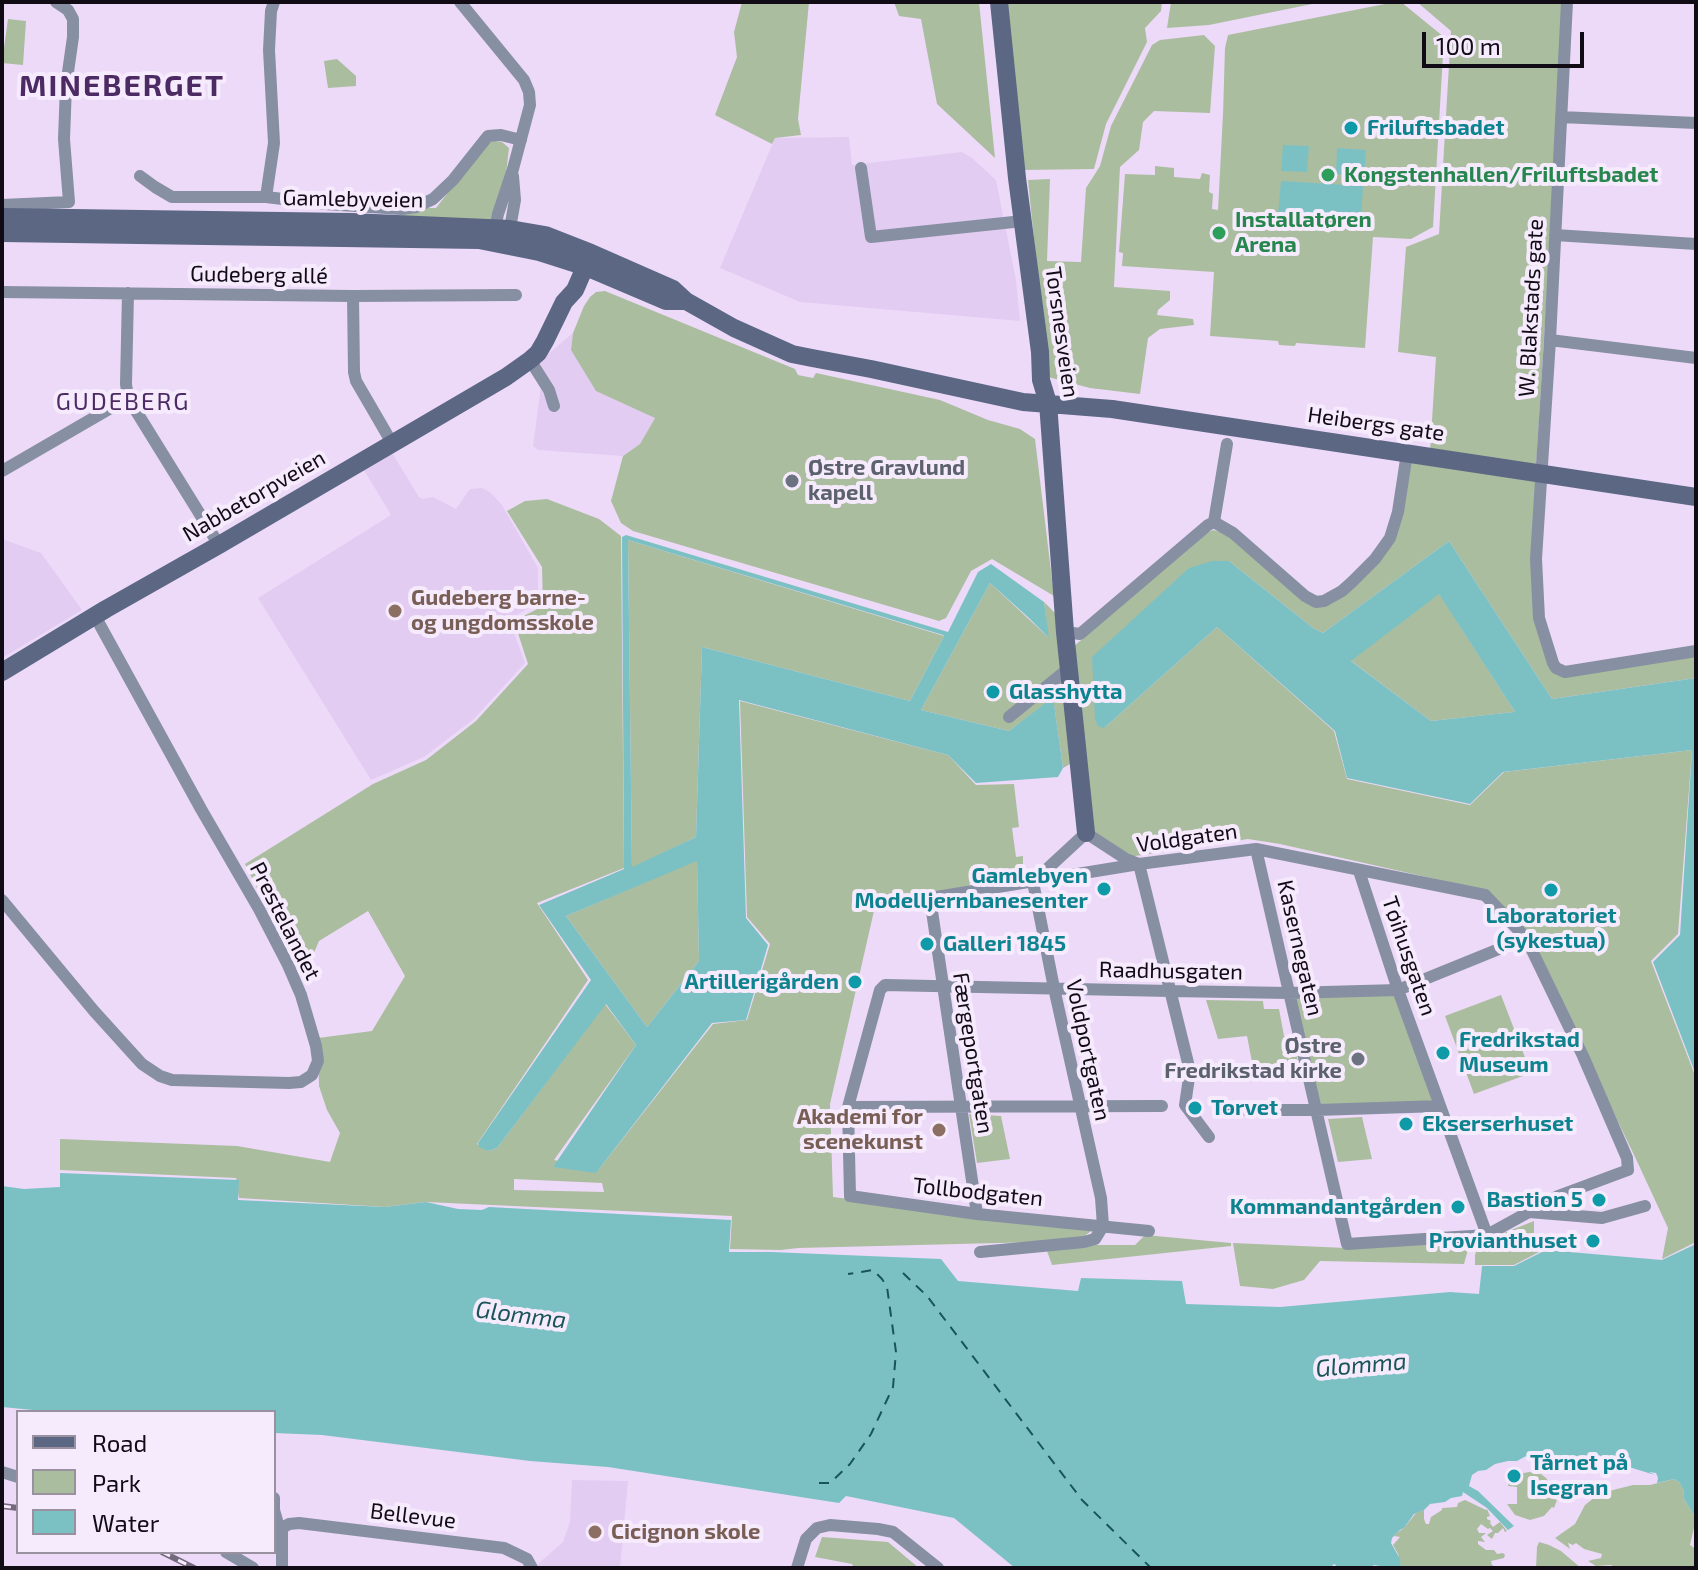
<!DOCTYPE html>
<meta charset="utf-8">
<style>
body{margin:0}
#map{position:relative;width:1698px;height:1570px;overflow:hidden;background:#eddaf9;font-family:"Exo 2",sans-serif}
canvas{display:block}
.frame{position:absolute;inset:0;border:4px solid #110b15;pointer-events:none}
.legend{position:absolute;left:16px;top:1410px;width:260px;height:144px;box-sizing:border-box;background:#f6eafd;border:2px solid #9a91a0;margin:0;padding:10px 14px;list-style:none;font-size:24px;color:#110b15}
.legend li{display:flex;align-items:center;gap:16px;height:40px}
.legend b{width:40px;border:2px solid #9a91a0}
.scale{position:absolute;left:1422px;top:32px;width:162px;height:36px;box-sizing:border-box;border:4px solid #110b15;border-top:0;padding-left:10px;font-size:24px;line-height:28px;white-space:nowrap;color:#110b15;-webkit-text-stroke:6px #f6eafd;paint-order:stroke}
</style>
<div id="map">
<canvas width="1698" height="1570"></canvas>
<div class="frame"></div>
<ul class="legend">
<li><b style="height:10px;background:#5c6784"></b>Road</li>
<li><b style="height:22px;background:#abbd9f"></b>Park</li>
<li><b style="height:22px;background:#7bc1c4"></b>Water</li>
</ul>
<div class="scale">100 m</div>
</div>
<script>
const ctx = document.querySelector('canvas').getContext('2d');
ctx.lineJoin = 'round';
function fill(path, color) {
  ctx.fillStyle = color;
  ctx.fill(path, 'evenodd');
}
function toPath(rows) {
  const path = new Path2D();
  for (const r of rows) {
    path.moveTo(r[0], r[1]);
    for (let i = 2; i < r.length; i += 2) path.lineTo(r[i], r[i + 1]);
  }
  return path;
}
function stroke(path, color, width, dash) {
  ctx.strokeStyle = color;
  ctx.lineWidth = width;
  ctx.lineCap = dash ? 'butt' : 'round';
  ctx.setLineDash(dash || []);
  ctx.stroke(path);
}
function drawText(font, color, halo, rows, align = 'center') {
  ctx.font = font + ' "Exo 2",sans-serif';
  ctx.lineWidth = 8;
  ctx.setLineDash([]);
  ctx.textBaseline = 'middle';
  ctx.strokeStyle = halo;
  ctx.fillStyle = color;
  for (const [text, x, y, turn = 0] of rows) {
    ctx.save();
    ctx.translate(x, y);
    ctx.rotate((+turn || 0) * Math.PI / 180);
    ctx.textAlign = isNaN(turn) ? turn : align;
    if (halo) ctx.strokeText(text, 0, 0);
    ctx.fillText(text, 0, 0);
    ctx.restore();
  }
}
const built = toPath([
 [849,137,852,165,962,152,972,158,996,180,1016,280,1020,321,800,302,720,268,775,138],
 [573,333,571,350,655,418,640,444,623,456,538,450,533,446,541,386,529,370],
 [391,451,419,497,422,499,433,497,456,509,470,489,482,488,490,492,502,505,538,568,538,603,509,619,525,663,474,719,424,757,371,780,258,598,391,515,362,467],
 [2,539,41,553,82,610,2,658],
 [572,1480,628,1481,620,1568,539,1568,538,1564,563,1542,570,1522]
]);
const green = toPath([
 [742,2,809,2,798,119,801,135,775,138,772,144,715,115,737,57,734,32],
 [894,2,979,2,995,158,937,104,921,19,899,16],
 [1006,2,1162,2,1161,11,1145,28,1147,42,1106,124,1094,169,1023,170],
 [1171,2,1322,2,1209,25,1167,28],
 [1395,2,1401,2,1444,37,1433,227,1411,239,1373,237,1365,348,1296,343,1295,346,1279,345,1278,341,1210,336,1214,272,1122,266,1123,253,1119,252,1125,174,1155,175,1155,166,1174,168,1174,177,1200,179,1202,173,1210,175,1209,192,1213,194,1212,209,1218,210,1223,114,1225,48,1228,35],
 [1417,2,1565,2,1536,468,1430,452,1436,357,1398,352,1406,247,1439,234,1451,31],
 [8,19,26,21,23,65,2,63],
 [1204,35,1215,46,1210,113,1154,111,1143,122,1139,150,1120,167,1114,287,1170,291,1170,300,1158,310,1157,315,1193,319,1194,325,1160,329,1148,338,1140,394,1090,388,1048,377,1028,180,1050,179,1047,261,1081,262,1086,188,1100,166,1111,126,1152,45,1160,40],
 [337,59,356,76,356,86,328,88,324,61],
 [492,141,502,142,509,148,502,210,503,222,402,218,402,211,414,208,436,208,484,146],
 [605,291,795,369,798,375,813,378,816,373,940,400,988,420,1020,429,1035,439,1054,596,992,559,971,571,946,618,939,621,633,531,621,523,611,501,623,456,640,444,655,418,596,391,571,350,573,333,584,306,590,297,596,292],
 [1411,460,1537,481,1531,559,1553,670,1696,656,1696,678,1552,699,1449,541,1323,633,1313,628,1229,561,1104,728,1217,627,1334,731,1347,779,1470,805,1504,772,1692,750,1678,934,1651,961,1696,1078,1696,1242,1662,1259,1668,1228,1635,1157,1529,937,1484,890,1280,844,1248,839,1129,857,1089,834,1079,759,1063,768,1053,698,1009,731,921,710,990,583,1048,637,1044,602,1070,628,1073,647,1206,533,1213,530,1225,533,1317,607,1379,563],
 [547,499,599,519,621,536,624,868,537,903,588,980,477,1144,489,1151,497,1148,605,1004,636,1045,554,1160,599,1169,713,1024,747,1020,770,944,747,917,740,701,948,755,976,785,1014,784,1019,827,1012,828,1016,857,1023,856,1023,868,1007,875,971,881,968,888,876,902,830,1104,833,1197,1091,1231,1078,1241,798,1248,781,1250,730,1249,732,1216,426,1202,385,1207,239,1198,236,1178,60,1170,60,1139,237,1146,330,1162,340,1133,327,1110,319,1086,318,1038,372,1031,405,976,368,911,319,941,305,974,276,926,245,864,373,784,426,760,476,721,528,664,514,621,543,606,542,567,507,511,525,501],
 [514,1179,602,1183,604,1192,514,1190],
 [628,540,944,636,910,701,702,647,696,837,632,868],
 [1439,593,1515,712,1431,721,1350,660],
 [697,860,699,961,647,1027,566,916],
 [1396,991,1436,1104,1319,1107,1294,996],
 [1501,995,1531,1073,1474,1094,1445,1016],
 [1206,1000,1263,1001,1264,1009,1279,1009,1284,1036,1291,1036,1300,1068,1253,1067,1247,1036,1218,1039],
 [969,1114,1001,1116,1010,1159,977,1163],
 [1362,1117,1372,1159,1338,1162,1328,1119],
 [1534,1221,1534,1233,1551,1234,1550,1249,1545,1249,1514,1265,1475,1265,1475,1255,1478,1246,1486,1240],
 [1145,1235,1231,1243,1231,1246,1052,1265,1047,1251,1090,1245,1135,1245],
 [1470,1242,1464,1264,1320,1261,1304,1280,1273,1289,1240,1286,1233,1243,1346,1248],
 [1529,1472,1541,1474,1546,1478,1552,1486,1554,1499,1557,1500,1554,1508,1552,1507,1544,1516,1530,1520,1515,1515,1507,1504,1517,1504,1517,1487,1508,1486,1509,1483,1519,1474],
 [1674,1479,1679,1482,1684,1491,1683,1497,1696,1519,1690,1545,1696,1549,1696,1568,1615,1568,1611,1565,1596,1566,1588,1561,1601,1558,1602,1554,1584,1549,1576,1543,1573,1545,1568,1543,1570,1549,1555,1538,1575,1524,1585,1505,1595,1497,1605,1492,1633,1485,1650,1485],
 [1465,1500,1486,1510,1487,1509,1490,1516,1487,1517,1487,1519,1491,1521,1490,1523,1493,1527,1500,1522,1507,1531,1505,1532,1503,1528,1498,1533,1495,1533,1492,1539,1487,1535,1493,1531,1490,1528,1488,1529,1481,1524,1477,1529,1479,1533,1486,1533,1481,1537,1485,1542,1478,1541,1478,1544,1486,1550,1494,1550,1497,1554,1503,1553,1505,1555,1504,1558,1491,1561,1492,1565,1498,1568,1401,1568,1398,1554,1393,1545,1400,1537,1394,1536,1397,1533,1404,1528,1416,1513,1424,1510,1424,1519,1426,1524,1429,1524,1431,1517,1442,1510,1442,1508,1457,1507,1458,1503],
 [822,1537,888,1542,919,1568,854,1568,852,1564,815,1557],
 [1539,1542,1549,1545,1561,1551,1581,1568,1536,1568,1537,1547]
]);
const water = toPath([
 [1283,145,1309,146,1307,172,1281,171],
 [1337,148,1366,150,1364,176,1336,174],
 [1281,181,1363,186,1361,221,1278,215],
 [626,535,948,632,978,572,991,564,1044,602,1049,638,1029,618,990,583,921,710,1009,731,1053,697,1063,768,1058,777,976,783,948,755,739,700,746,918,768,945,746,1020,712,1023,596,1173,553,1167,636,1045,606,1004,497,1148,489,1151,479,1147,478,1143,591,980,539,905,624,869,622,537],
 [628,540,943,635,944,636,910,701,702,647,696,837,632,867],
 [697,861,699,961,647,1027,566,916],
 [1449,541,1552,699,1696,678,1696,1075,1653,962,1680,935,1692,750,1503,772,1470,804,1347,778,1335,731,1217,627,1104,728,1098,726,1095,719,1092,657,1189,568,1212,561,1229,561,1313,628,1323,633],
 [1439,594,1515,712,1514,712,1431,721,1351,661],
 [60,1173,239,1180,238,1200,385,1207,426,1202,458,1209,482,1210,489,1207,731,1220,729,1252,771,1252,941,1259,958,1281,1078,1291,1081,1278,1182,1281,1186,1304,1280,1307,1450,1292,1479,1294,1482,1266,1514,1266,1546,1250,1662,1260,1696,1244,1696,1519,1683,1497,1684,1491,1679,1482,1674,1479,1657,1483,1658,1478,1656,1473,1649,1472,1655,1475,1629,1467,1625,1461,1618,1457,1610,1459,1591,1456,1589,1460,1586,1461,1584,1458,1578,1460,1576,1467,1569,1469,1559,1466,1547,1467,1526,1456,1517,1461,1508,1461,1495,1464,1486,1470,1478,1471,1472,1475,1469,1486,1478,1491,1514,1526,1508,1530,1487,1508,1463,1492,1462,1496,1451,1498,1445,1502,1430,1504,1424,1510,1414,1514,1404,1528,1400,1530,1392,1538,1391,1543,1400,1559,1401,1568,1380,1568,1380,1566,1374,1565,1369,1568,1352,1566,1334,1568,1336,1565,1334,1564,1330,1568,1015,1568,954,1518,846,1496,839,1503,608,1467,530,1461,322,1435,274,1433,274,1412,53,1412,2,1407,2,1186,24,1189,60,1187]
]);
const ferry = toPath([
 [903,1273,927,1296,1082,1500,1151,1568],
 [819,1483,830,1483,850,1464,871,1434,893,1387,896,1352,887,1287,882,1279,873,1270,848,1274]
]);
const street = toPath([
 [460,2,524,80,529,92,530,105,513,169,498,214,494,235],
 [1567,2,1550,340,1536,559,1539,618,1553,663,1556,668,1565,672,1696,651],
 [1561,117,1696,123],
 [861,168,871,237,1023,221],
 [140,176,155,187,172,197,266,197,325,204,401,209,416,207,433,199,453,180,488,136,501,135,521,140],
 [266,197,274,143,269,50,271,11,274,2],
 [2,205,69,202,64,139,66,86,73,37,73,19,68,10,56,2],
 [509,234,515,200,513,176],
 [1555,235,1696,244],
 [2,292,353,296,516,295],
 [128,293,126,384,128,398,219,545],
 [353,296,354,372,356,381,392,443],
 [1550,340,1696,358],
 [530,360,549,390,554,406],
 [2,471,128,398],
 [1214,522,1233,533,1305,596,1316,602,1324,601,1342,591,1352,582,1375,559,1390,538,1398,512,1407,453],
 [1214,522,1227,444],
 [1065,632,1080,634,1208,525,1214,522],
 [1009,717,1068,669],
 [1359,871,1398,990,1487,1235],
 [2,900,94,1011,142,1064,160,1076,172,1080,289,1083,301,1082,312,1075,318,1061,316,1046,301,995,288,965,259,909,201,809,95,616],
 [848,1107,1162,1106],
 [1228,1110,1317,1110,1440,1106],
 [1529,1212,1602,1218,1645,1206],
 [977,1214,930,898,1139,864,1256,849,1485,895,1526,938,1583,1056,1627,1158,1628,1170,1558,1196,1487,1235,1347,1244,1256,849],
 [1103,1226,1101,1198,1054,988,1033,882,1086,833,1126,859,1139,864,1190,1071,1185,1105,1209,1137],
 [1149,1231,977,1214,850,1196,848,1107,880,990,885,985,1170,991,1289,993,1398,990,1526,938],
 [980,1252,1084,1242,1095,1239,1103,1226],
 [2,1472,18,1477],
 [274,1498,274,1510,278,1524,282,1528,282,1568],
 [282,1528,289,1524,299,1523,504,1548,527,1559,532,1568],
 [226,1552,253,1568],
 [797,1568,806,1539,817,1528,830,1525,878,1529,893,1532,938,1568]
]);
const secondary = toPath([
 [999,2,1017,178,1040,352,1041,380,1048,403,1065,632,1086,833],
 [2,217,351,222,510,229,545,235,591,253,673,289,686,301,734,328,792,354,812,358,871,369,1023,402,1112,409,1696,497],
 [2,233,479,240,539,252,586,267,666,301,686,301],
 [2,672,106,609,219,545,506,377,530,360,538,353,545,341,564,302,575,290,591,253]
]);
const rail = toPath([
 [2,1506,18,1508],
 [162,1552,194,1568]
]);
const markers = [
 [1351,128,8,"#0f9aa8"],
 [1328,175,8,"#2e9e5b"],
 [1219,233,8,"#2e9e5b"],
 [792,481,8,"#6b7280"],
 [395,611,8,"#8d6e63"],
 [993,692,8,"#0f9aa8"],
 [1104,889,8,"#0f9aa8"],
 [1551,890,8,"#0f9aa8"],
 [927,944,8,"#0f9aa8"],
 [855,982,8,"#0f9aa8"],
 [1443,1053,8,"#0f9aa8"],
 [1358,1059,8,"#6b7280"],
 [1195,1108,8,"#0f9aa8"],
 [1406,1124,8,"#0f9aa8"],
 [939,1130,8,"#8d6e63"],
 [1599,1200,8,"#0f9aa8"],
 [1458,1207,8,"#0f9aa8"],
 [1593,1241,8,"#0f9aa8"],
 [1514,1476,8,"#0f9aa8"],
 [595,1532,8,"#8d6e63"]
];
const cultureNames = [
 ["Friluftsbadet",1367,128],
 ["Glasshytta",1009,692],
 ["Gamlebyen",1088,876,"right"],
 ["Modelljernbanesenter",1088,901,"right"],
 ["Laboratoriet",1551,916,"center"],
 ["(sykestua)",1551,941,"center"],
 ["Galleri 1845",943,944],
 ["Artillerigården",839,982,"right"],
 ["Fredrikstad",1459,1040],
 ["Museum",1459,1065],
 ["Torvet",1211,1108],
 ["Ekserserhuset",1422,1124],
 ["Bastion 5",1583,1200,"right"],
 ["Kommandantgården",1442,1207,"right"],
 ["Provianthuset",1577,1241,"right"],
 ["Tårnet på",1530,1463],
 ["Isegran",1530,1488]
];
const leisureNames = [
 ["Kongstenhallen/Friluftsbadet",1344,175],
 ["Installatøren",1235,220],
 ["Arena",1235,245]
];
const streetNames = [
 ["Gamlebyveien",353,199,1],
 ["Gudeberg allé",259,275,1],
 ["W. Blakstads gate",1531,308,-87],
 ["Torsnesveien",1062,332,82],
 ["Heibergs gate",1376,424,8],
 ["Nabbetorpveien",254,496,-30],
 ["Voldgaten",1187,838,-8],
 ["Prestelandet",285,921,63],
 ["Kasernegaten",1300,948,77],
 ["Tøihusgaten",1409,956,71],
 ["Raadhusgaten",1171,971,1],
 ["Voldportgaten",1088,1050,78],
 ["Færgeportgaten",973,1053,81],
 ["Tollbodgaten",978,1192,6],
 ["Bellevue",413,1516,7]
];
const worshipNames = [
 ["Østre Gravlund",808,468],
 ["kapell",808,493],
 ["Østre",1342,1046,"right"],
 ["Fredrikstad kirke",1342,1071,"right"]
];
const educationNames = [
 ["Gudeberg barne-",411,598],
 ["og ungdomsskole",411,623],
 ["Akademi for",923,1117,"right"],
 ["scenekunst",923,1142,"right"],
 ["Cicignon skole",611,1532]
];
const neighbourhoodNames = [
 ["GUDEBERG",123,402]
];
const waterNames = [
 ["Glomma",521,1315,7],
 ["Glomma",1361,1365,-5]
];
const districtNames = [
 ["MINEBERGET",122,86]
];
fill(built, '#e3ccf2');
fill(green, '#abbd9f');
fill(water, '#7bc1c4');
stroke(ferry, '#195558', 2, [10, 8]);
stroke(street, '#878fa3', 12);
stroke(secondary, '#5c6784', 18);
stroke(rail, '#75697d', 6);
stroke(rail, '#f6eafd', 3, [9]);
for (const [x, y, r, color] of markers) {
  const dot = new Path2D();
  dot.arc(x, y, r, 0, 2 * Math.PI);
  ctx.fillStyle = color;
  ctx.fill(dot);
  stroke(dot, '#f6eafd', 3);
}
drawText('bold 22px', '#0d838f', '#f6eafd', cultureNames, 'left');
drawText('bold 22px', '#27864d', '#f6eafd', leisureNames, 'left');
drawText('22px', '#110b15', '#f6eafd', streetNames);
drawText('bold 22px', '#5b616d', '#f6eafd', worshipNames, 'left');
drawText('bold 22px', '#785e54', '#f6eafd', educationNames, 'left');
ctx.letterSpacing = '2px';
drawText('24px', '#4c2a63', '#f6eafd', neighbourhoodNames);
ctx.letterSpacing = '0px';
drawText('italic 24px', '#195558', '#f6eafd', waterNames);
ctx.letterSpacing = '2px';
drawText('bold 30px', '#4c2a63', '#f6eafd', districtNames);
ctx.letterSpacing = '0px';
</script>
